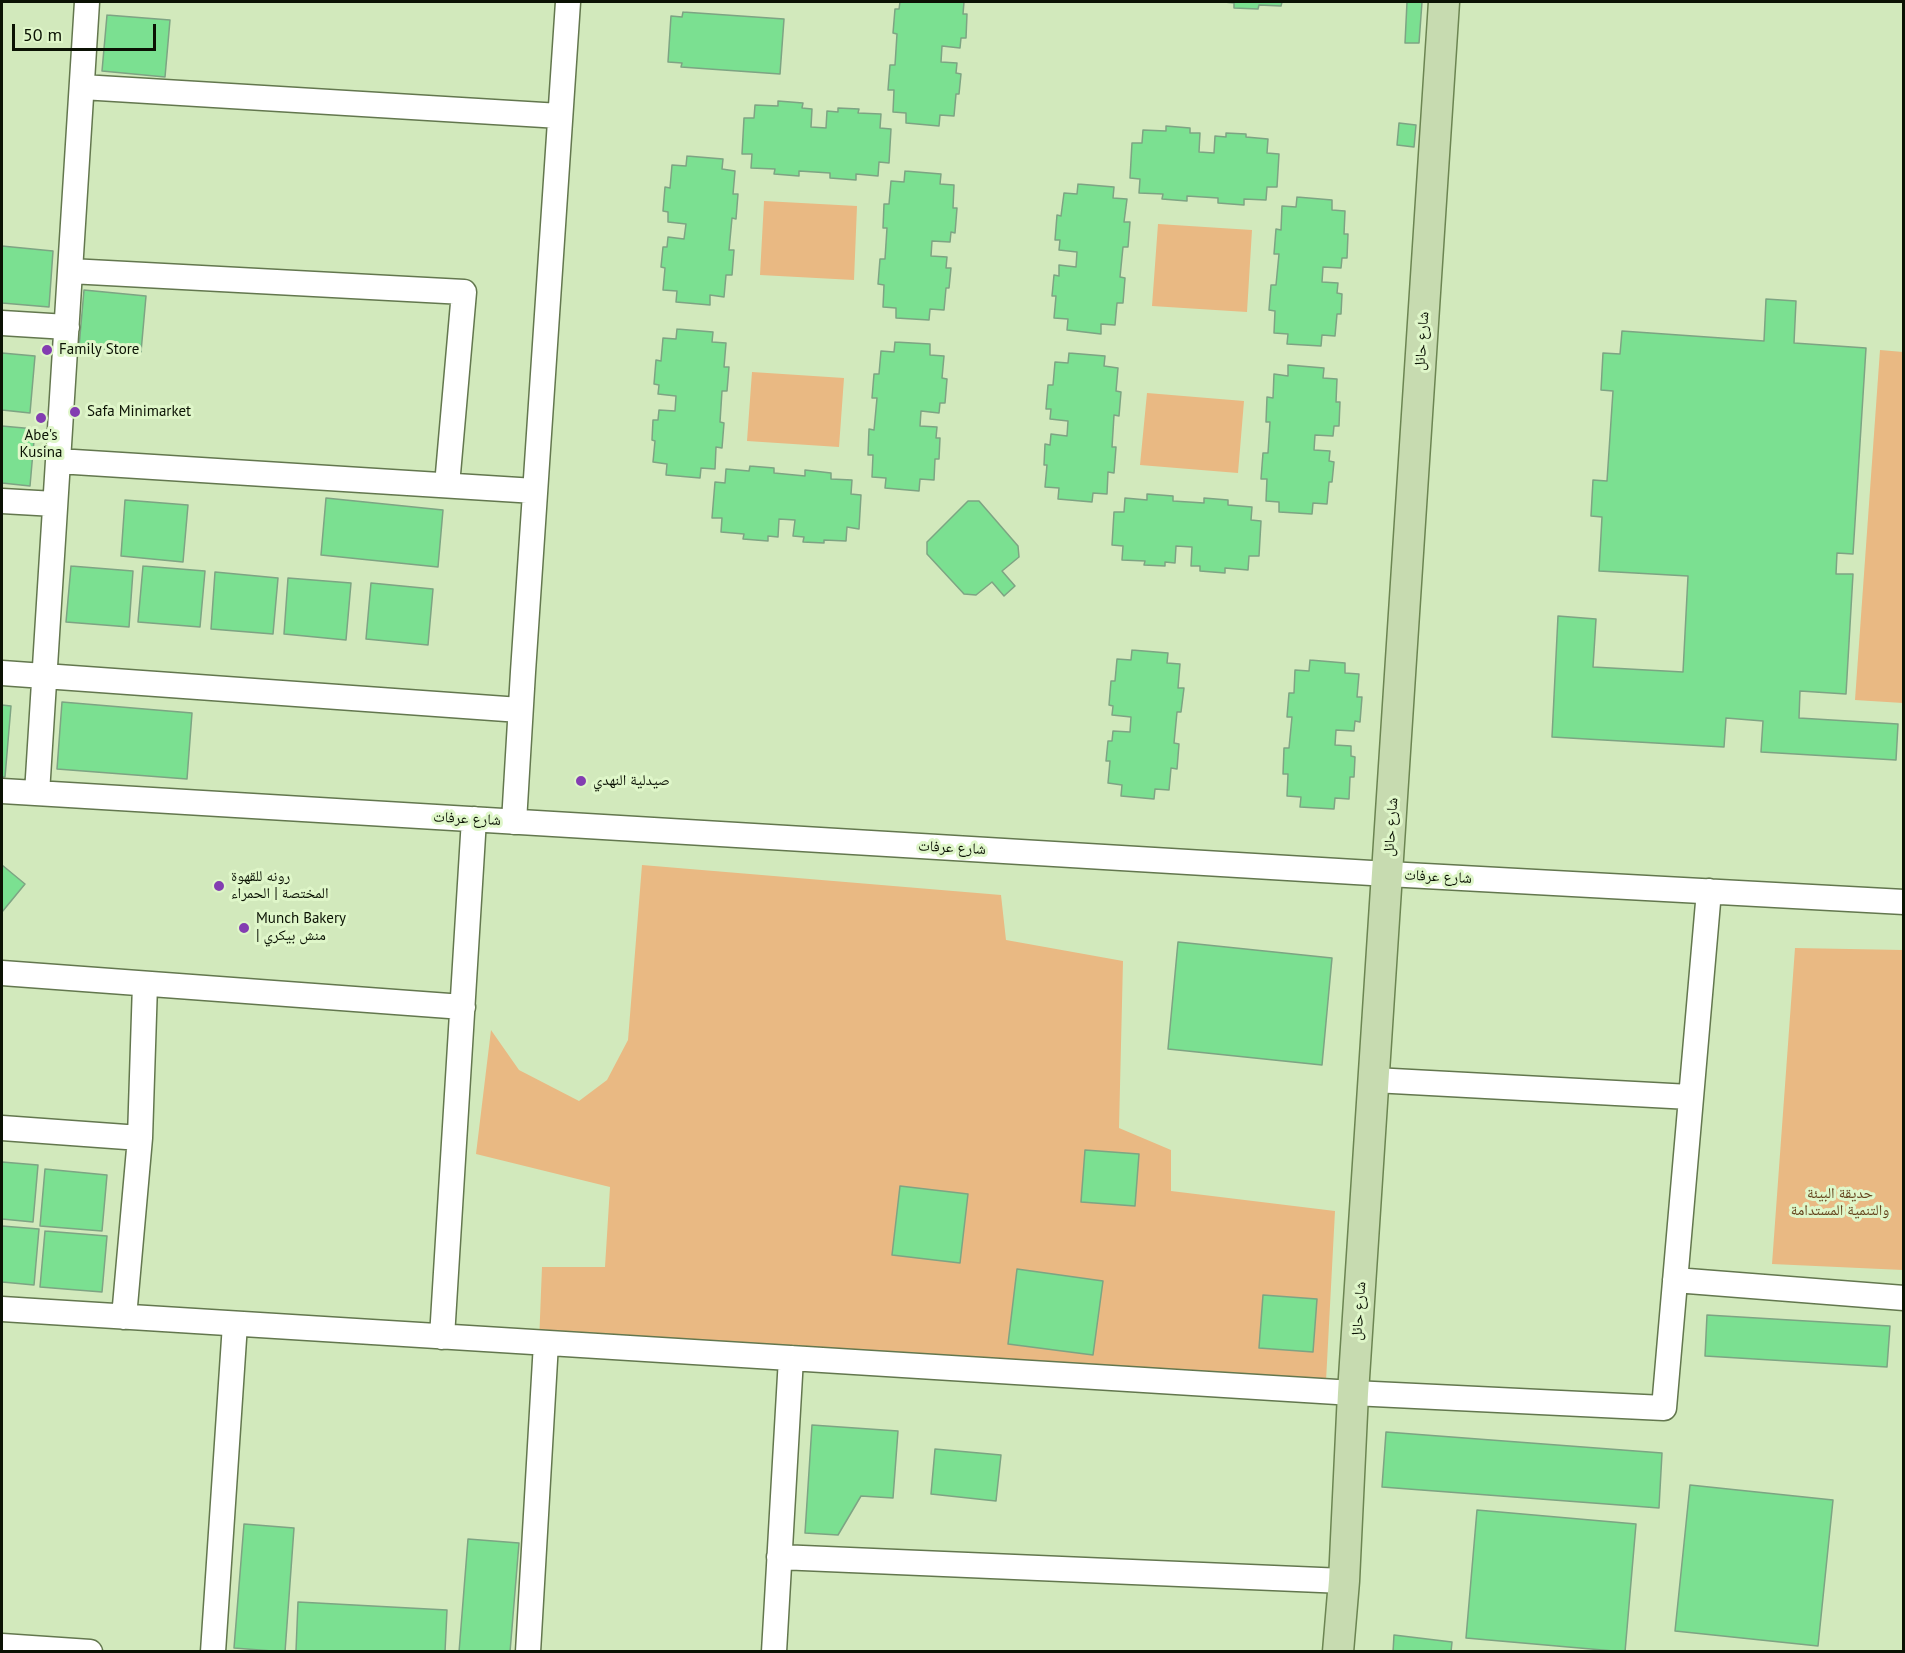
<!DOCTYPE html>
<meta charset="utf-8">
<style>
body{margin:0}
#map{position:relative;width:1905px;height:1653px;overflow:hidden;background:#d2e9bc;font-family:"PT Sans",sans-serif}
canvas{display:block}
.frame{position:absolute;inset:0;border:3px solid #0b1204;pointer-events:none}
.scale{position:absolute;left:12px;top:24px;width:144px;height:27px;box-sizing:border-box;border:3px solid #0b1204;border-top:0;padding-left:8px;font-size:18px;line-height:21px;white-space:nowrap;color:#0b1204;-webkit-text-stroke:4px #dff6c9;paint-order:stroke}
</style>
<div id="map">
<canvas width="1905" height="1653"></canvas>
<div class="frame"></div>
<div class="scale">50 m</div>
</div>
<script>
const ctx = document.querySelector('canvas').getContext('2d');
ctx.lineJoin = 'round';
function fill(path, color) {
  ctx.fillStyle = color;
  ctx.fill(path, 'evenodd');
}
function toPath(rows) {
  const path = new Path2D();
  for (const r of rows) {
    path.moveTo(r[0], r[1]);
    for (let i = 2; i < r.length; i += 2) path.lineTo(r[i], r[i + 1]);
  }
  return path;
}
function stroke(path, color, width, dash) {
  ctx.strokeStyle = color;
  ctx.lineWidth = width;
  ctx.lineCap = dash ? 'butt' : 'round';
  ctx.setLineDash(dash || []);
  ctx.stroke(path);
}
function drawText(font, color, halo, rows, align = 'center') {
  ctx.font = font + ' "PT Sans","Noto Naskh Arabic",sans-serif';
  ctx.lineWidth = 6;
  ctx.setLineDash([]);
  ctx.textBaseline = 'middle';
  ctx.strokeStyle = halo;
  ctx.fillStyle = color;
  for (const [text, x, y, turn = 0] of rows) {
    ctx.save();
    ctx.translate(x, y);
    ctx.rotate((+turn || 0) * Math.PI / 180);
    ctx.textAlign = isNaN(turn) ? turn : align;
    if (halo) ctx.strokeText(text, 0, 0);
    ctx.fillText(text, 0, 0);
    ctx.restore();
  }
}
const green = toPath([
 [764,201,857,206,854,280,760,275],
 [1158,224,1252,230,1247,312,1152,306],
 [1880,350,1903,352,1903,703,1855,700],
 [752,372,844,378,839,447,747,441],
 [1147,393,1244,401,1238,473,1140,465],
 [642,865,1001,895,1006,940,1123,961,1119,1128,1171,1150,1171,1191,1335,1211,1326,1381,539,1343,542,1267,605,1267,610,1187,476,1154,491,1030,519,1070,579,1101,607,1080,628,1040],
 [1795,948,1903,950,1903,1270,1772,1264]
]);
const building = toPath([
 [900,2,964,2,963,14,967,14,966,38,961,38,960,48,942,46,941,62,957,63,956,73,961,74,959,94,956,94,954,116,940,115,939,126,906,123,906,113,893,112,894,90,888,90,890,65,895,65,897,34,893,33,895,9,899,9,900,2],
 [1224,2,1282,2,1281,6,1259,5,1258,9,1234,8,1234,3,1224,2],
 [1407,2,1422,2,1419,43,1405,43,1407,2],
 [683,12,784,19,780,74,681,67,682,63,668,62,671,16,682,17,683,12],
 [107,15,170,20,165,77,102,71,107,15],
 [778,101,803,103,802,108,812,109,811,127,826,128,827,111,838,112,838,108,859,109,858,113,881,114,880,128,891,129,889,163,879,162,878,176,856,174,856,180,830,178,830,173,799,171,799,176,774,174,775,169,751,168,752,154,742,154,744,118,754,118,755,105,778,106,778,101],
 [1399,123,1416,125,1414,147,1397,145,1399,123],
 [1166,126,1190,128,1190,133,1200,133,1199,152,1214,153,1215,136,1226,137,1226,133,1246,134,1246,137,1268,139,1267,153,1279,154,1277,187,1267,187,1266,200,1244,199,1244,205,1218,203,1218,198,1187,196,1187,201,1162,199,1163,194,1139,193,1140,179,1130,178,1132,143,1142,143,1143,130,1166,131,1166,126],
 [687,156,723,159,722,169,735,171,733,194,738,194,736,219,732,218,729,250,734,250,732,275,726,275,724,297,710,295,710,305,676,302,677,291,663,290,665,268,661,267,663,247,667,247,668,237,684,239,686,224,668,222,668,212,663,211,665,187,670,188,672,165,686,166,687,156],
 [905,171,941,174,940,184,954,185,953,208,957,208,955,233,951,232,950,242,932,241,931,256,947,257,946,268,951,268,949,288,946,288,944,310,930,309,929,320,896,318,896,308,883,307,884,285,878,284,880,259,885,259,887,228,883,228,884,204,889,204,891,181,904,182,905,171],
 [1078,184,1114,187,1113,198,1127,199,1124,222,1130,222,1128,247,1123,247,1120,277,1125,278,1123,303,1117,303,1115,325,1101,324,1101,334,1067,330,1068,319,1054,318,1056,296,1052,296,1054,275,1059,276,1059,265,1076,267,1077,252,1059,250,1060,240,1055,240,1057,215,1061,216,1064,193,1077,194,1078,184],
 [1297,197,1332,200,1332,210,1345,211,1344,234,1348,234,1347,258,1342,258,1341,268,1323,267,1322,282,1338,283,1337,293,1342,294,1341,314,1337,314,1335,336,1322,335,1321,346,1287,344,1288,334,1274,333,1275,311,1269,310,1271,285,1276,285,1279,254,1274,254,1276,229,1281,230,1282,206,1296,207,1297,197],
 [2,246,53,251,49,307,2,303,2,246],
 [84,290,146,296,141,352,79,347,84,290],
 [1766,299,1796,301,1794,343,1866,348,1853,554,1837,553,1836,574,1853,574,1846,694,1800,691,1799,718,1898,724,1896,760,1761,752,1763,721,1726,718,1724,747,1552,737,1558,616,1596,619,1593,667,1683,672,1688,576,1599,571,1602,517,1591,516,1593,480,1607,481,1613,391,1601,390,1603,353,1620,354,1622,331,1764,341,1766,299],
 [677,329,713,332,712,342,726,343,724,367,729,367,727,391,722,391,720,422,724,423,722,448,716,447,715,469,701,468,700,478,666,475,667,464,653,462,655,441,652,440,653,420,658,420,659,410,675,411,676,396,658,394,659,385,654,384,656,360,661,361,663,338,676,339,677,329],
 [895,342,930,344,930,355,944,356,942,378,947,379,945,403,940,403,939,413,921,411,920,426,937,427,936,438,940,438,939,459,935,459,934,480,920,479,919,491,885,488,886,478,872,477,873,455,868,455,869,429,874,430,877,398,872,398,874,374,879,374,881,351,894,352,895,342],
 [2,353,35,356,30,413,2,410,2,353],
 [1069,353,1105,356,1104,366,1118,368,1116,391,1121,392,1119,416,1114,415,1112,447,1116,447,1114,473,1108,472,1107,494,1093,493,1092,502,1058,499,1059,488,1045,487,1047,465,1044,465,1045,444,1050,445,1051,434,1067,436,1068,421,1050,419,1051,409,1046,409,1048,385,1053,385,1055,362,1068,363,1069,353],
 [1288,365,1324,368,1323,378,1337,379,1336,402,1340,402,1339,426,1334,426,1333,436,1315,435,1314,450,1330,451,1329,461,1334,462,1332,482,1329,482,1327,504,1313,503,1312,514,1279,512,1279,502,1266,501,1267,479,1261,479,1263,453,1268,453,1270,422,1266,422,1267,397,1273,398,1274,374,1288,376,1288,365],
 [2,426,35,429,30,486,2,483,2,426],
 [750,466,774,468,774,473,805,476,805,470,831,473,831,479,852,480,851,494,861,495,859,529,847,527,846,541,824,540,824,543,803,542,804,537,793,536,795,520,779,519,778,537,768,536,768,541,743,539,744,534,721,532,722,518,712,518,715,482,725,483,726,469,749,471,750,466],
 [1147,494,1173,496,1173,501,1204,503,1204,498,1228,500,1228,505,1252,507,1251,520,1261,521,1259,556,1249,556,1248,570,1225,568,1225,573,1200,571,1200,566,1191,566,1192,547,1176,546,1175,563,1165,562,1165,566,1144,565,1145,561,1122,560,1123,546,1112,545,1114,512,1124,512,1125,498,1147,500,1147,494],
 [326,498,443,510,438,567,321,555,326,498],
 [125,500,188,505,183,562,121,556,125,500],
 [968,501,979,501,1018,546,1019,557,1002,571,1015,586,1004,596,992,582,976,595,964,594,927,554,927,542,968,501],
 [71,566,133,571,129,627,66,622,71,566],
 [143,566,205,571,200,627,138,622,143,566],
 [215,572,278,578,273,634,211,629,215,572],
 [288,578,351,583,346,640,284,634,288,578],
 [371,583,433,589,428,645,366,639,371,583],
 [1132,650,1168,653,1167,663,1180,664,1178,688,1184,688,1181,712,1177,712,1174,743,1179,744,1177,769,1171,768,1169,790,1155,789,1154,799,1121,796,1122,785,1108,783,1110,761,1106,761,1108,741,1112,741,1113,731,1130,732,1131,717,1112,715,1113,706,1109,705,1111,681,1115,681,1117,659,1131,660,1132,650],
 [1310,660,1345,663,1345,673,1359,674,1357,697,1362,697,1360,722,1355,721,1354,731,1336,730,1335,745,1351,746,1351,756,1355,757,1354,777,1350,777,1349,799,1335,798,1334,809,1300,807,1301,797,1287,796,1288,774,1283,774,1284,748,1289,748,1292,717,1287,717,1289,693,1294,693,1295,670,1309,671,1310,660],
 [62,702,192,713,187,779,57,769,62,702],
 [2,705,11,706,5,777,2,777,2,705],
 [2,865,25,884,2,912,2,865],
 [1178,942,1332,958,1322,1065,1168,1049,1178,942],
 [1085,1150,1139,1154,1135,1206,1081,1202,1085,1150],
 [2,1162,38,1165,33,1222,2,1219,2,1162],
 [45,1169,107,1175,102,1231,40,1226,45,1169],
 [900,1186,968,1194,960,1263,892,1255,900,1186],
 [2,1226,39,1229,34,1285,2,1282,2,1226],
 [45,1231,107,1236,102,1292,40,1287,45,1231],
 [1017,1269,1103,1281,1093,1355,1008,1344,1017,1269],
 [1263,1295,1317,1299,1313,1352,1259,1348,1263,1295],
 [1707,1315,1890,1326,1887,1367,1705,1356,1707,1315],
 [812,1425,898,1431,893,1498,861,1496,838,1535,805,1533,812,1425],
 [1386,1432,1662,1453,1659,1508,1382,1487,1386,1432],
 [935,1449,1001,1455,996,1501,931,1494,935,1449],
 [1690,1485,1833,1500,1818,1646,1675,1631,1690,1485],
 [1477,1510,1636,1524,1625,1652,1466,1638,1477,1510],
 [244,1524,294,1528,285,1652,234,1648,244,1524],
 [468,1539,519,1543,510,1652,459,1652,468,1539],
 [298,1602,447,1610,445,1652,296,1651,298,1602],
 [1394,1635,1452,1642,1451,1652,1393,1652,1394,1635]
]);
const minor = toPath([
 [82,87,560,116],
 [70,271,464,292,447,485],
 [2,323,67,327],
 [58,461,535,491],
 [2,501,55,504],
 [2,673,520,710],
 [2,791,1388,874,1904,902],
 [37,793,87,2],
 [514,822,523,672,568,2],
 [2,973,463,1007],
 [1374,1080,1690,1097],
 [2,1128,140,1138],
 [1675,1280,1904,1298],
 [2,1309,1353,1393,1664,1408,1709,891],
 [124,1317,140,1138,145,984],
 [442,1337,474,819],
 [779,1557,1344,1581],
 [2,1646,90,1652],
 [213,1652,235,1324],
 [528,1652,546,1343],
 [774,1652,791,1358]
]);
const major = toPath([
 [1338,1652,1344,1581,1353,1393,1444,2]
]);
const markers = [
 [47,350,6,"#833db1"],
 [75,412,6,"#833db1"],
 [41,418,6,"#833db1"],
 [581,781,6,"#833db1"],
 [219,886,6,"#833db1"],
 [244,928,6,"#833db1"]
];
const streetNames = [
 ["شارع حائل",1422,341,-86],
 ["شارع عرفات",467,819,3],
 ["شارع حائل",1391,827,-86],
 ["شارع عرفات",952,848,3],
 ["شارع عرفات",1438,877,3],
 ["شارع حائل",1359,1311,-86]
];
const poiNames = [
 ["Family Store",59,350],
 ["Safa Minimarket",87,412],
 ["Abe's",41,436,"center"],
 ["Kusina",41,453,"center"],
 ["صيدلية النهدي",593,781],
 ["رونه للقهوة",231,877],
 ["المختصة | الحمراء",231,894],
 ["Munch Bakery",256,919],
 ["| منش بيكري",256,936]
];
const parkNames = [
 ["حديقة البيئة",1840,1194],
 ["والتنمية المستدامة",1840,1211]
];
fill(green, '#e9b983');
fill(building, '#7be091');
stroke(building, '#7da483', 1.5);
stroke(minor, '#63774e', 27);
stroke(major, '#6c8552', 33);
stroke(minor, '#fff', 24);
stroke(major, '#c7dbb0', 30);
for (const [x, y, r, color] of markers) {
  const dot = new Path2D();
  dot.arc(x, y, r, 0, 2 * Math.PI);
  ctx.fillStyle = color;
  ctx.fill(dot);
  stroke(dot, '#dff6c9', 2);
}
drawText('15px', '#0b1204', '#dff6c9', streetNames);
drawText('15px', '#0b1204', '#dff6c9', poiNames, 'left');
drawText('15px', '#64431c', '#dff6c9', parkNames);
</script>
